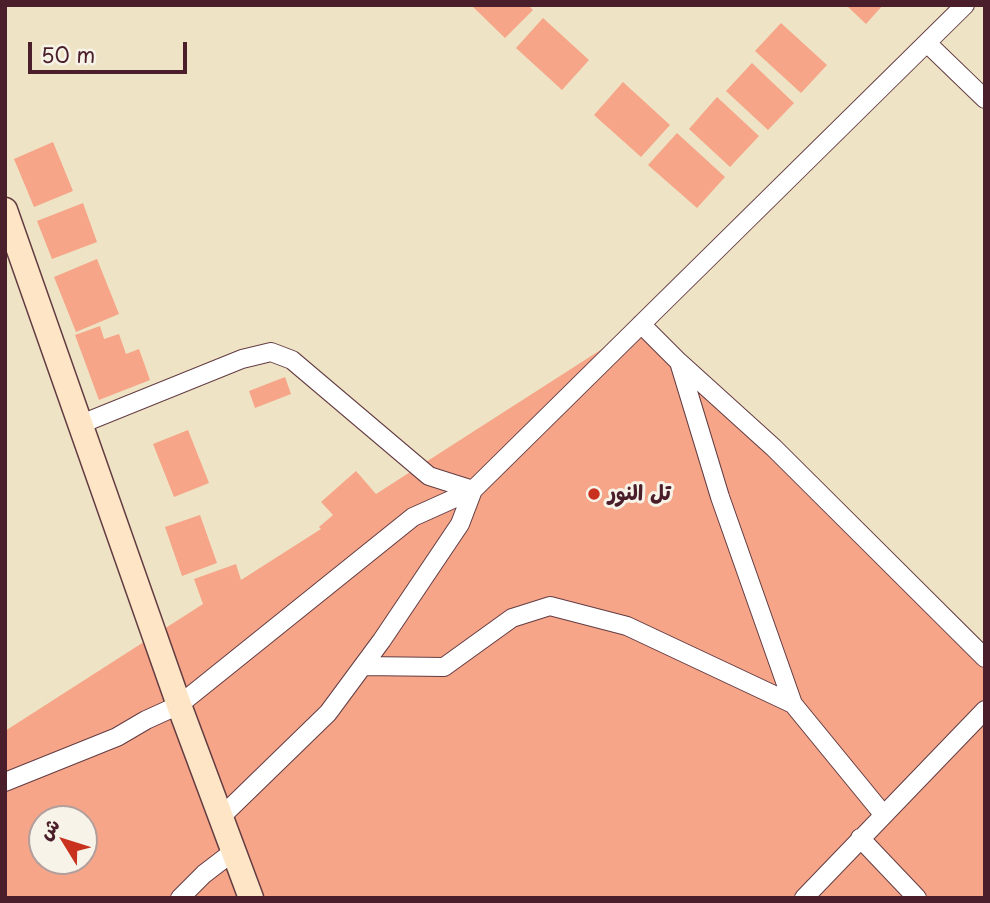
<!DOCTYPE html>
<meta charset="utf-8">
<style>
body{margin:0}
#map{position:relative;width:990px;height:903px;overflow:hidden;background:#eee3c5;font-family:"Playpen Sans","Playpen Sans Arabic",sans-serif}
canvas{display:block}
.frame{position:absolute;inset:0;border:7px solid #4a1f2b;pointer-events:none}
.north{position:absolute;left:28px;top:805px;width:70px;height:70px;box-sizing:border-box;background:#f7f3e8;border:2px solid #b29e9c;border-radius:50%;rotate:308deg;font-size:19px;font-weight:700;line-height:28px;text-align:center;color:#4a1f2b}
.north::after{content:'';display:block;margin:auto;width:24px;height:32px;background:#c8321e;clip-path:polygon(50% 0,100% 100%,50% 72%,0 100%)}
.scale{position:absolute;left:28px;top:42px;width:159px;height:32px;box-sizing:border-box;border:4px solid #4a1f2b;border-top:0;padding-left:9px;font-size:21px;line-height:24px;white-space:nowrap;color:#4a1f2b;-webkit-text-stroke:5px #f7f3e8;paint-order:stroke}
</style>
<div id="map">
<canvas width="990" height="903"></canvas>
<div class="frame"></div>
<div class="north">ش</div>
<div class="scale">50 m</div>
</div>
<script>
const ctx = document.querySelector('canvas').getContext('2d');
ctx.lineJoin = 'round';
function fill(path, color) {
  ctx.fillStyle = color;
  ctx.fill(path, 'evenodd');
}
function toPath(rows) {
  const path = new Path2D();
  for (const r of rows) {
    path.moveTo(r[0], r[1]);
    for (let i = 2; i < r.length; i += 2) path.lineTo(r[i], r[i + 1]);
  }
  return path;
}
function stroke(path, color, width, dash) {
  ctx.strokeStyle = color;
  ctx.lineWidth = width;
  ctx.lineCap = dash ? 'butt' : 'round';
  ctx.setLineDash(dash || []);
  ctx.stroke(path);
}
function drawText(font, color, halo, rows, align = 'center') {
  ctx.font = font + ' "Playpen Sans","Playpen Sans Arabic",sans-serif';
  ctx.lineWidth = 6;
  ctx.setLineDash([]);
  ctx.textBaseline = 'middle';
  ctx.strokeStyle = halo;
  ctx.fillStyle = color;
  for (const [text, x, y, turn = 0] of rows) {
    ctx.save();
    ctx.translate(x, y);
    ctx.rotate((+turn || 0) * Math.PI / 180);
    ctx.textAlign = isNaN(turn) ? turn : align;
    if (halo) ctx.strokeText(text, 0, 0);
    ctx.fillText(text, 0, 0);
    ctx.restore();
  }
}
const building = toPath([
 [471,5,528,5,533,10,505,38],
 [846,5,883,5,866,24],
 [543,18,589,60,562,90,516,48],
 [781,23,827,65,801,93,755,51],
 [752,63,794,103,768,130,726,91],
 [623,82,670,125,641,157,594,115],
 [717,97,759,136,730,167,689,129],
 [677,133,725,177,697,208,648,165],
 [53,142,73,191,34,207,14,159],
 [83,203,97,242,52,259,37,221],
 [97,259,119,314,76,332,54,277],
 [641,324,985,664,985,898,5,898,5,731,203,604,194,579,236,564,241,580,321,529,319,527,333,515,321,502,356,471,376,494],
 [42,819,84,819,84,861,42,861],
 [100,326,104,339,119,334,126,354,139,349,150,380,99,400,75,335],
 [285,377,291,394,255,408,249,391],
 [188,430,209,483,174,497,153,444],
 [200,515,217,563,182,576,165,527]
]);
const street = toPath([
 [927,43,985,99],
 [641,324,679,362,774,448,985,658],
 [679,362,720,497,793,704],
 [81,424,242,359,271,352,292,360,429,476,473,490,460,524,382,640,328,713,221,817],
 [363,666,444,667,512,618,550,606,627,626,793,704,883,814],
 [5,782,117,737,146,720,179,705,413,517,473,490,965,5],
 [860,838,917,898],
 [180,898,204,874,234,851],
 [804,898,985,710]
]);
const secondary = toPath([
 [5,210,179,705,251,898]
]);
const markers = [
 [594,494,7,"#c8321e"]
];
const poiNames = [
 ["تل النور",608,494]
];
fill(building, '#f6a588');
stroke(street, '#633c42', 20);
stroke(secondary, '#633c42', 27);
stroke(street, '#fff', 18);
stroke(secondary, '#fde5c5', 24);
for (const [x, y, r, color] of markers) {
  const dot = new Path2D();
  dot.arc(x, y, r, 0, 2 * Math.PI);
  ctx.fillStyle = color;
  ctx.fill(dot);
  stroke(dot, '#f7f3e8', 2.5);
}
drawText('bold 21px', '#4a1f2b', '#f7f3e8', poiNames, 'left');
</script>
